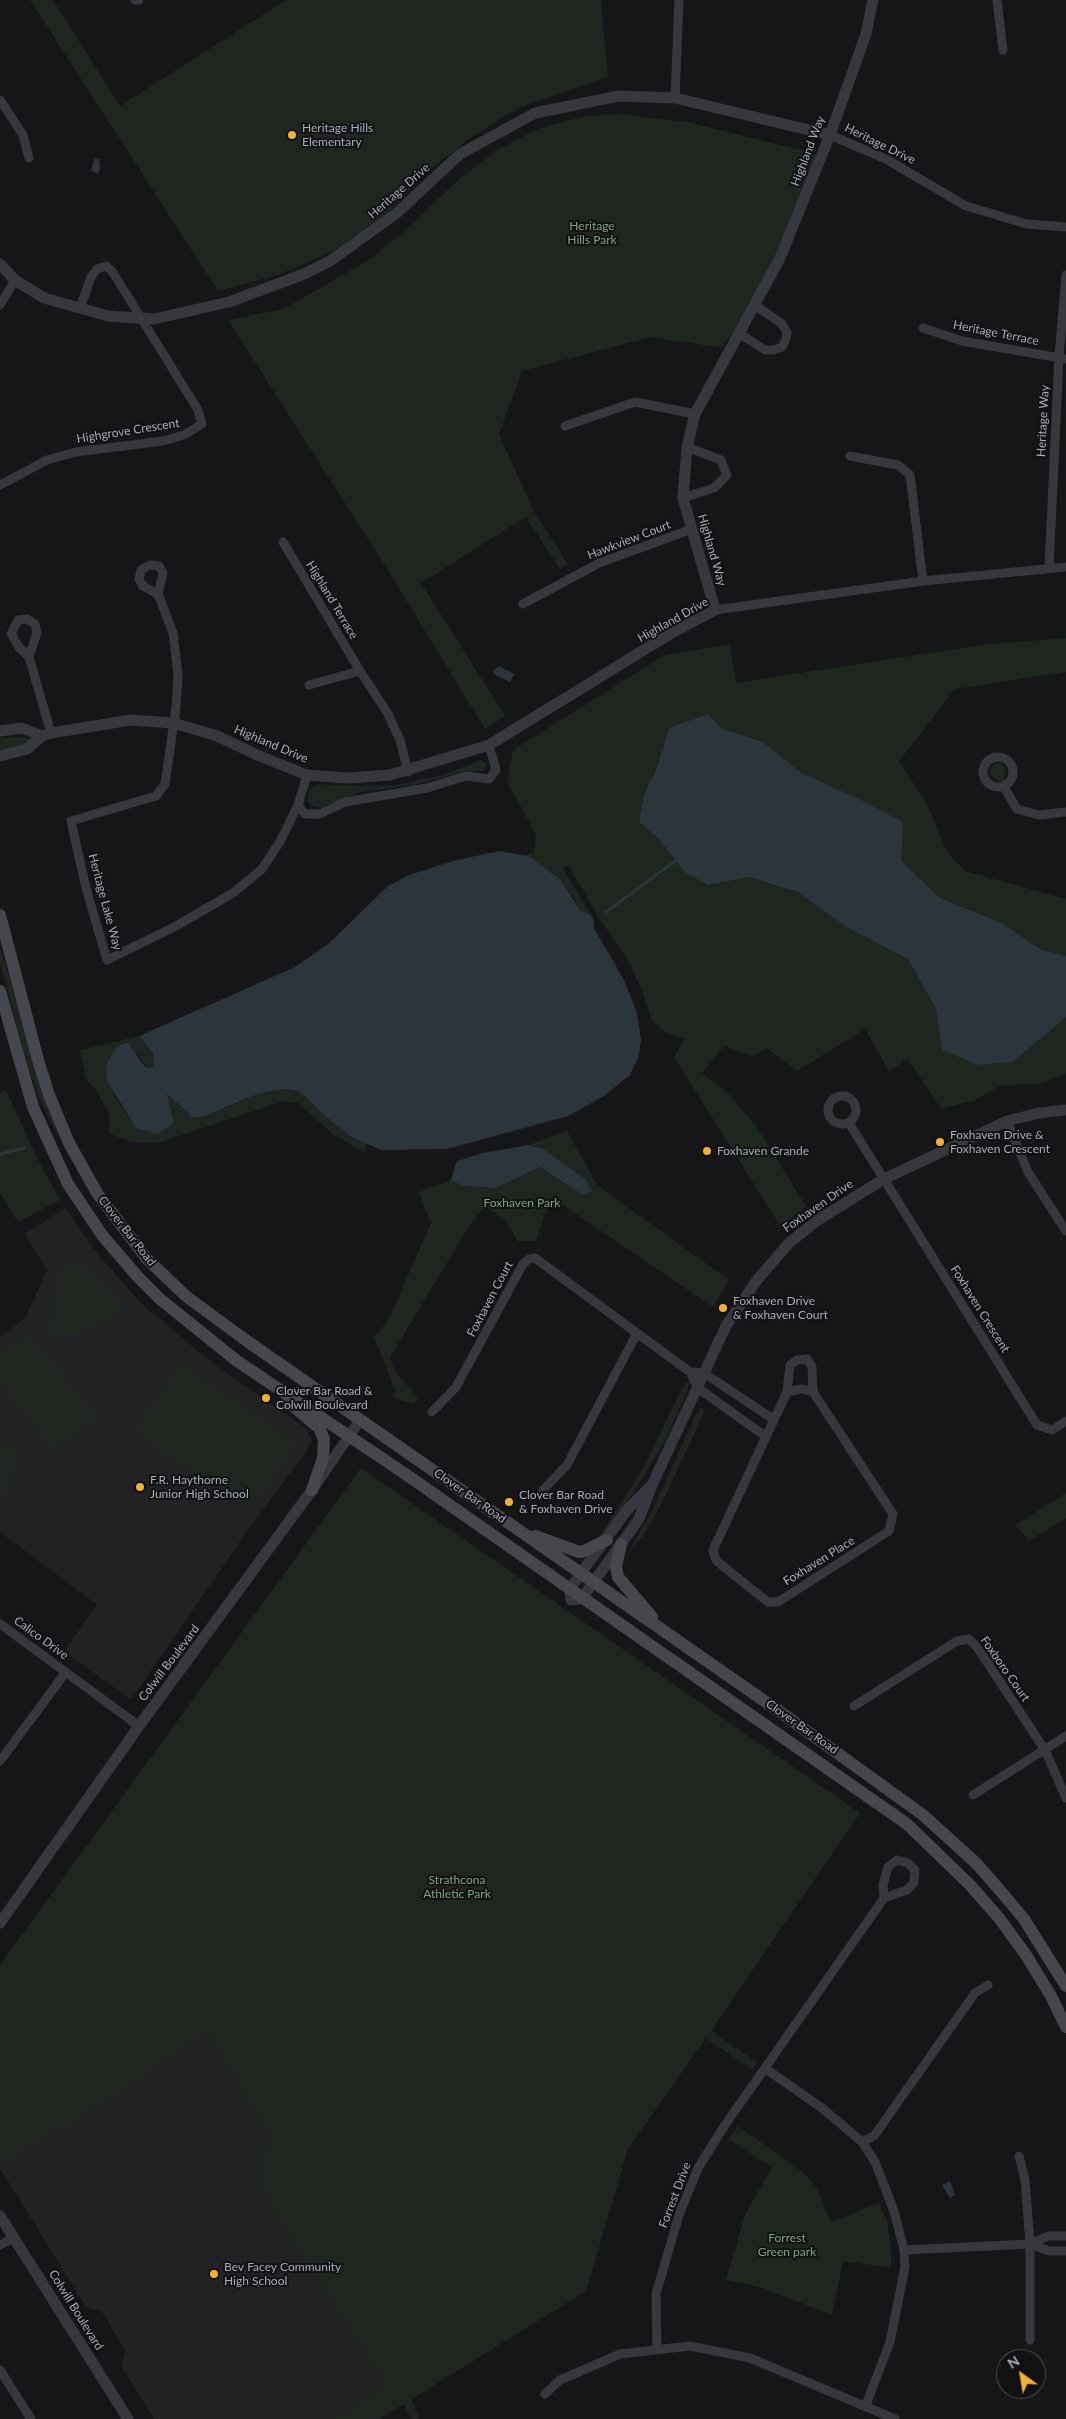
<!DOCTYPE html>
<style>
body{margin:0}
#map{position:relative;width:1066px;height:2419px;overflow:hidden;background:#161618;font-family:Lato,sans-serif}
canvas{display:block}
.north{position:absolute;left:996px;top:2349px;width:50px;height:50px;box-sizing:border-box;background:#111113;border:1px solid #4d4f55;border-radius:50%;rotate:328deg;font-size:14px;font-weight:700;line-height:20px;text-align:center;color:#a8adb8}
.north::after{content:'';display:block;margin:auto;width:18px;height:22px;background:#f2b134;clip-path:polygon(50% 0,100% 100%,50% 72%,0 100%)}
</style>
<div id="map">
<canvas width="1066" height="2419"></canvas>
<div class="north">N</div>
</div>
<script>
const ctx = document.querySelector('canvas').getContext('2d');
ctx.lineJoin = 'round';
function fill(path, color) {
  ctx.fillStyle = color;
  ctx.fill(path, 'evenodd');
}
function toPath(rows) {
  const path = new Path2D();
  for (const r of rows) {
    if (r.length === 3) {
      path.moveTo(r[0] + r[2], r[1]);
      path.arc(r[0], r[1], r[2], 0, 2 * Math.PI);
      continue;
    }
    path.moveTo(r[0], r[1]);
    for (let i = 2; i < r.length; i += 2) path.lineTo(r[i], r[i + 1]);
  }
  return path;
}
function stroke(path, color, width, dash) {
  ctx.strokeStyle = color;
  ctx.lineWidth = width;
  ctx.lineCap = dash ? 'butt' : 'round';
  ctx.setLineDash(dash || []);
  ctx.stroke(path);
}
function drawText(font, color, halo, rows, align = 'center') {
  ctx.font = font + ' Lato,sans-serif';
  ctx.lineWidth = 4;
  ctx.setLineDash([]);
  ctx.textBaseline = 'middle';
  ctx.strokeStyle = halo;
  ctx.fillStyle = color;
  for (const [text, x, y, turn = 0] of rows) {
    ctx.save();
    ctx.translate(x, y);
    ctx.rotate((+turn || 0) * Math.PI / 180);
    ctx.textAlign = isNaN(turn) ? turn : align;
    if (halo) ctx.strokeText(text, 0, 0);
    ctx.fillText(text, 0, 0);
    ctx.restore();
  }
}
const built = toPath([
 [65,1208,100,1257,143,1305,215,1365,307,1429,312,1443,241,1540,131,1700,64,1651,97,1605,0,1532,0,1337,25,1318,47,1270,25,1234],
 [204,2026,268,2133,261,2190,386,2386,333,2419,154,2419,121,2366,125,2351,102,2312,86,2307,0,2168,0,2151]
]);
const green = toPath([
 [30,0,53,0,120,106,286,0,601,0,608,77,518,108,466,141,428,172,388,212,333,251,278,275,218,291],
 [617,114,688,122,817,154,784,244,757,297,722,348,651,337,522,371,499,434,534,512,568,564,560,569,526,517,421,583,505,716,485,729,384,564,228,320,284,309,372,258,403,232,457,181,499,149,540,128,582,117],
 [1066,638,1066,672,955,689,899,761,927,804,947,852,965,871,1066,899,1066,956,1040,949,1002,923,940,898,901,861,857,798,800,772,763,742,722,729,708,714,669,729,656,770,644,794,639,822,660,840,684,872,708,885,749,877,798,892,846,927,908,959,936,1009,942,1050,978,1065,1013,1062,1066,1017,1066,1074,1040,1084,1002,1085,975,1100,941,1109,908,1059,889,1071,865,1029,797,1071,768,1049,753,1056,724,1046,702,1073,726,1091,756,1126,806,1206,781,1227,674,1057,684,1039,666,1032,653,1022,641,989,628,960,601,921,568,865,563,868,591,915,580,910,575,899,555,874,523,855,534,853,536,835,507,781,513,750,665,655,730,644,736,683,981,645],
 [26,737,30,740,26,744,0,751,0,738],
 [481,760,487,764,483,771,465,771,414,785,364,791,320,808,311,806,307,800,309,790,318,784,354,786,397,785,443,775],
 [995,763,1001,763,1006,769,1003,784,990,775,990,768],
 [0,947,58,1131,56,1132,40,1101,26,1059,0,962],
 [139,1036,153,1053,154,1067,147,1068,137,1053,113,1094,131,1121,157,1133,168,1128,174,1122,167,1094,182,1108,226,1108,260,1093,285,1089,297,1091,306,1097,324,1115,350,1136,366,1143,366,1153,335,1136,298,1103,284,1101,158,1143,132,1142,110,1134,109,1114,96,1090,86,1079,80,1050],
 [6,1090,36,1156,60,1200,18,1222,0,1193,0,1093],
 [567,1131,597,1185,729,1280,713,1307,551,1197,536,1241,518,1241,506,1222,486,1206,471,1223,390,1357,395,1372,418,1397,414,1404,392,1398,395,1390,374,1337,388,1321,431,1223,419,1192,451,1180,463,1186,496,1188,540,1167,583,1195,592,1191,543,1149,528,1145],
 [69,1265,79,1265,123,1308,115,1315,84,1329,67,1334,51,1332,63,1272],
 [27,1333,96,1419,55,1449,0,1378,0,1355],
 [183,1365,295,1442,248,1510,135,1432],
 [685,1383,689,1383,687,1392,664,1443,632,1495,612,1523,597,1540,642,1470],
 [702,1407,704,1412,665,1497,646,1532,626,1557,655,1505,696,1414],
 [0,1445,18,1447,0,1505],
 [361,1468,860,1813,711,2031,757,2062,752,2070,706,2038,628,2149,586,2291,412,2399,419,2419,411,2419,404,2404,378,2419,333,2419,386,2386,261,2190,268,2133,207,2031,150,2068,151,2071,69,2123,60,2123,0,2162,0,1965],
 [1066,1493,1066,1518,1029,1541,1015,1525],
 [738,2126,803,2172,817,2188,831,2222,879,2203,887,2221,891,2249,891,2268,843,2261,832,2315,760,2287,726,2280,745,2215,772,2167,728,2139]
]);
const water = toPath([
 [99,158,100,168,98,174,91,170,94,159],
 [499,666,514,674,510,682,494,674,493,671],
 [708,714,722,729,763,742,800,772,857,798,903,822,901,861,940,898,1002,923,1040,949,1066,956,1066,1017,1013,1062,978,1065,942,1050,936,1009,908,959,846,927,798,892,749,877,708,885,684,872,660,840,639,822,644,794,656,770,669,728],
 [499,851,523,855,531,858,560,879,580,910,591,915,594,920,594,928,624,980,637,1013,641,1040,639,1056,630,1075,604,1096,568,1116,447,1149,381,1150,350,1136,324,1115,306,1097,297,1091,285,1089,260,1093,202,1117,193,1117,167,1094,174,1122,168,1128,157,1134,136,1128,107,1081,106,1066,114,1050,120,1045,128,1043,142,1063,147,1068,154,1067,153,1053,139,1036,295,967,327,945,388,886,409,875,453,861],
 [528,1145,543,1149,585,1179,592,1191,583,1195,540,1167,496,1188,463,1186,451,1180,457,1161,483,1153],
 [950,2181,955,2195,950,2198,942,2185]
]);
const stream = toPath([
 [606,912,675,861],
 [0,1154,24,1148]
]);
const minor = toPath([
 [135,0,139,0],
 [997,0,1003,50],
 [675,98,679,0],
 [0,100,23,135,29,158],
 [830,135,886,159,966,206,1027,224,1066,227],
 [0,305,15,280],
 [923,328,962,341,1066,359],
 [740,334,765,350,773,350,782,347,786,339,787,332,781,323,756,306],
 [565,426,635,402,695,414],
 [850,456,898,465,910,475,923,581],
 [0,485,47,460,76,452,163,441,184,435,202,424,198,410,112,271,106,266,97,269,91,277,80,308],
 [683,498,714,488,727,475,721,460,687,447],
 [283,542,360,671,387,712,400,740,408,772],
 [150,565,159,566,163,573,158,594,143,586,139,579,141,570,150,565],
 [1049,568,1059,357,1066,275],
 [158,594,173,633,178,676,176,708,165,784,156,796,71,821,86,888,107,960,176,926,233,893,262,869,281,840,298,805,307,775],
 [523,604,599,563,692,529],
 [715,610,923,581,1066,567],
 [27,619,35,624,37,633,29,657,19,647,11,634,18,620,27,619],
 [29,657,51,733],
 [309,685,360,671],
 [998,772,15],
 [1004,787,1017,809,1039,815,1066,812],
 [298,805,305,814,320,814,345,802,427,788,466,776,489,779,496,770,489,745],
 [842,1110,14],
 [1007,1121,1028,1172,1066,1231],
 [849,1123,1037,1425,1052,1430,1066,1421],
 [690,1372,704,1373,773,1419],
 [787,1392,713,1550,716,1560,724,1567,768,1602,778,1602,889,1531,893,1514,813,1392,812,1367,807,1359,797,1360,790,1365,787,1392,802,1389,813,1392],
 [432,1412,456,1387,523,1264,529,1259,535,1258,690,1372,698,1388,765,1436],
 [543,1490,567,1465,637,1333],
 [0,1624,139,1726],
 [854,1706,957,1641,969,1639,977,1647,1045,1750,1066,1798],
 [0,1761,66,1672],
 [973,1795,1066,1736],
 [766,2069,822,2108,862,2142,875,2162,894,2211,904,2250,905,2267,890,2342,866,2405],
 [862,2142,874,2136,975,1993,988,1985],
 [1019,2156,1025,2180,1030,2244,1030,2340],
 [1030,2244,1049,2251,1066,2251],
 [0,2245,13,2238],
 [904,2250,1030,2244,1048,2236,1066,2236],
 [657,2349,656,2294,679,2215,698,2168,725,2125,884,1898,907,1890,914,1883,915,1870,908,1863,897,1860,888,1867,883,1885,884,1898],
 [0,2370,31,2419],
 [545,2394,560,2380,620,2354,690,2346,750,2358,895,2419]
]);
const tertiary = toPath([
 [0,264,15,280,44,298,108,316,154,319,229,302,304,274,330,261,398,212,460,154,535,113,619,96,675,98,830,135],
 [0,731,22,728,42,736],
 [0,756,27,749,42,736,51,733,131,720,173,723,194,729,217,736,257,755,307,775,348,778,390,775,489,745,670,634,715,610,683,498,687,447,695,414,780,258,830,135,866,34,873,0],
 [652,1485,627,1510,581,1573,570,1589,571,1600,582,1598,639,1519,652,1485,726,1326,757,1280,789,1243,818,1220,884,1179,1007,1121,1039,1113,1066,1110],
 [0,1923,139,1726,312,1490,360,1420],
 [0,2216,128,2419]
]);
const secondary = toPath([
 [0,915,38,1060,49,1095,69,1143,97,1193,147,1259,187,1297,247,1341,786,1716,923,1815,976,1863,998,1888,1024,1919,1066,1986],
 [0,991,33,1107,68,1184,102,1235,137,1276,160,1299,237,1361,401,1471,907,1824,970,1885,999,1918,1026,1955,1051,1996,1066,2027],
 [287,1401,319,1428,324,1439,323,1458,312,1490],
 [535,1536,579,1552,584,1551,607,1540],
 [621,1544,616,1567,618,1577,652,1617]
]);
const markers = [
 [292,135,5,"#f2b134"],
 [940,1142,5,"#f2b134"],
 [707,1151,5,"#f2b134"],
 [723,1308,5,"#f2b134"],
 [266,1398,5,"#f2b134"],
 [140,1487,5,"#f2b134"],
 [509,1502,5,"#f2b134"],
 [214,2274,5,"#f2b134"]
];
const poiNames = [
 ["Heritage Hills",302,128],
 ["Elementary",302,142],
 ["Foxhaven Drive &",950,1135],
 ["Foxhaven Crescent",950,1149],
 ["Foxhaven Grande",717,1151],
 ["Foxhaven Drive",733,1301],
 ["& Foxhaven Court",733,1315],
 ["Clover Bar Road &",276,1391],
 ["Colwill Boulevard",276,1405],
 ["F.R. Haythorne",150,1480],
 ["Junior High School",150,1494],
 ["Clover Bar Road",519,1495],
 ["& Foxhaven Drive",519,1509],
 ["Bev Facey Community",224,2267],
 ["High School",224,2281]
];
const streetNames = [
 ["Heritage Drive",880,144,26],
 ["Highland Way",808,151,-69],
 ["Heritage Drive",399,191,-41],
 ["Heritage Terrace",996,333,11],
 ["Heritage Way",1043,421,-87],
 ["Highgrove Crescent",128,431,-9],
 ["Hawkview Court",629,540,-21],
 ["Highland Way",712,550,74],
 ["Highland Terrace",332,600,59],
 ["Highland Drive",673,620,-29],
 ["Highland Drive",271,744,23],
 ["Heritage Lake Way",105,902,75],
 ["Foxhaven Drive",818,1206,-35],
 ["Clover Bar Road",127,1231,52],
 ["Foxhaven Court",490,1299,-62],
 ["Foxhaven Crescent",980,1309,58],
 ["Clover Bar Road",470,1496,35],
 ["Foxhaven Place",819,1561,-32],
 ["Calico Drive",41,1638,36],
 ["Colwill Boulevard",169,1663,-53],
 ["Foxboro Court",1005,1669,55],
 ["Clover Bar Road",802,1727,35],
 ["Forrest Drive",675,2195,-69],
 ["Colwill Boulevard",76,2310,58]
];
const parkNames = [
 ["Heritage",592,226],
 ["Hills Park",592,240],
 ["Foxhaven Park",522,1203],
 ["Strathcona",457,1880],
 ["Athletic Park",457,1894],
 ["Forrest",787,2238],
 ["Green park",787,2252]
];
fill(built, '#222225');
fill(green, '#1e261f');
fill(water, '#2c353c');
stroke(stream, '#2c353c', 3);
stroke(minor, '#37383d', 9);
stroke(tertiary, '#37383d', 11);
stroke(secondary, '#45474d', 12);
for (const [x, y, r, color] of markers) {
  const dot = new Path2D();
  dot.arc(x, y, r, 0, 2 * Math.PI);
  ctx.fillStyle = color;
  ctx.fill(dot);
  stroke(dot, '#111113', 2);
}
drawText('12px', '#a8adb8', '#111113', poiNames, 'left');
drawText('12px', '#a8adb8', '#111113', streetNames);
drawText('12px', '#7fa381', '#111113', parkNames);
</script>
